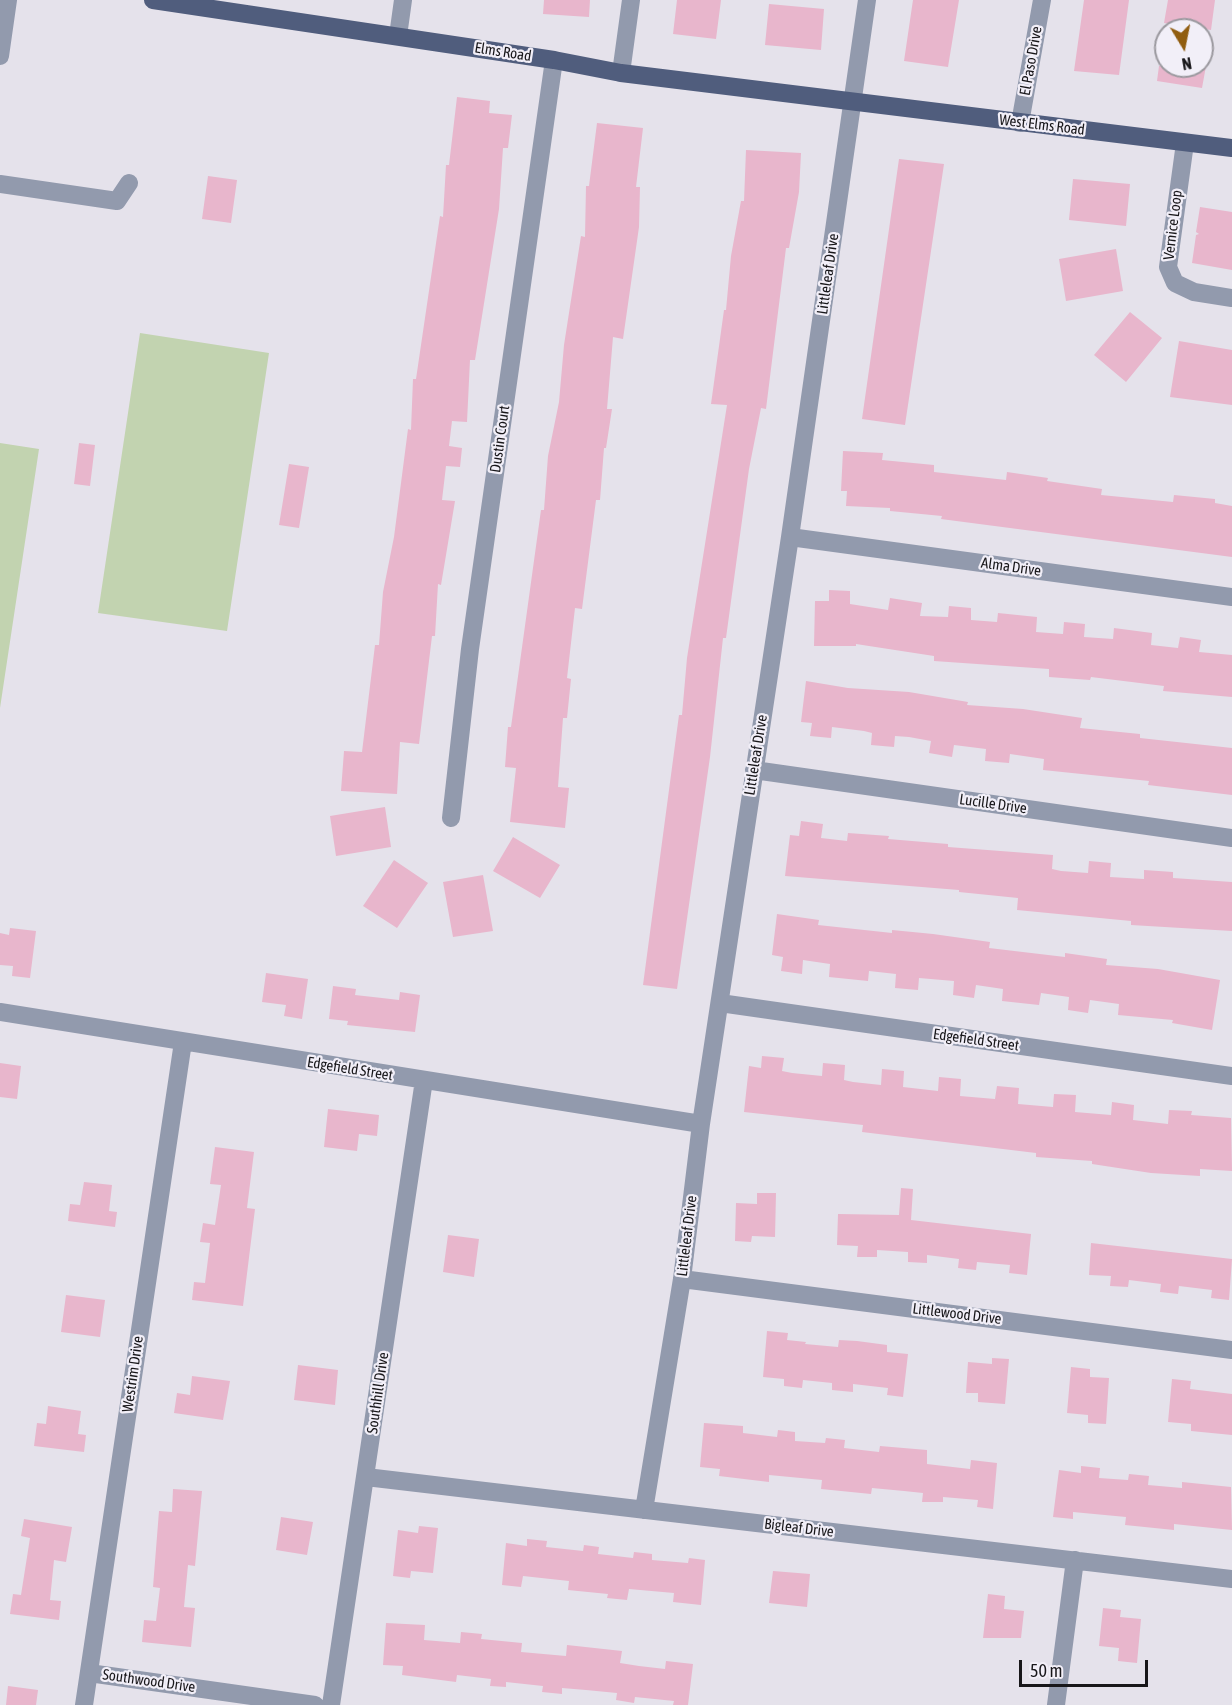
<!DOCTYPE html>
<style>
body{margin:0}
#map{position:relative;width:1232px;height:1705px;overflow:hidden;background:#e5e2eb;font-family:"Asap Condensed",sans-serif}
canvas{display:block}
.north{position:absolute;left:1154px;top:18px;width:60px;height:60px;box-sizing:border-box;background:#f2eff8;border:2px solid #9b999f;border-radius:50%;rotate:170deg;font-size:16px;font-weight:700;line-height:24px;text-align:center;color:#18171a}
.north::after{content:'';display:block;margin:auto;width:21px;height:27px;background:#915d10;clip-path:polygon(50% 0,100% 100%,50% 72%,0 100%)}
.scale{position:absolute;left:1019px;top:1660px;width:129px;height:27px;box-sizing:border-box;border:3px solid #18171a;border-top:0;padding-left:8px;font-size:18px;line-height:21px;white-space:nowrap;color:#18171a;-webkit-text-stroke:4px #f2eff8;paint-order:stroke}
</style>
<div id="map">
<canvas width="1232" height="1705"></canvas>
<div class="north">N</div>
<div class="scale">50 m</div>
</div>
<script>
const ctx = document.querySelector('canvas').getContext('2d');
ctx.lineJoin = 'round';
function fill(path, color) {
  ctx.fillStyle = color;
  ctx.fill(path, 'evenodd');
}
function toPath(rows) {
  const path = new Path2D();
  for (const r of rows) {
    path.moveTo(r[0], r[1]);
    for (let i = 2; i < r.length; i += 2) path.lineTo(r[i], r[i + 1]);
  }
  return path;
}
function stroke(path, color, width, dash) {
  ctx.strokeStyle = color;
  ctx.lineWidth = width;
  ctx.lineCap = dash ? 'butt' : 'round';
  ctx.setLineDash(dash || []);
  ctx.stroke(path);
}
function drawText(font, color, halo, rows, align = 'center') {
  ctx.font = font + ' "Asap Condensed",sans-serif';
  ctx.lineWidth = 4.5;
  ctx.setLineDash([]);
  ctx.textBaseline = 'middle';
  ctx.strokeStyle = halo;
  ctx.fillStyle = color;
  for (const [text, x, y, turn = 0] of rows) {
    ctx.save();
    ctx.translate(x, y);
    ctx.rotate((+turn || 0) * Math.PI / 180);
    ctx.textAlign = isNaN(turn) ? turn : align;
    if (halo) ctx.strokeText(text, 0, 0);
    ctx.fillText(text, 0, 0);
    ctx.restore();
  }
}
const green = toPath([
 [140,333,269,353,227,631,98,613],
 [0,443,39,449,0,708]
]);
const building = toPath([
 [544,0,590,0,589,17,543,14],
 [677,0,721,0,716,39,673,34],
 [913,0,959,0,948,67,904,61],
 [1084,0,1129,0,1119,75,1074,71],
 [1168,0,1215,0,1211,30,1164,23],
 [769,4,824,9,821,50,765,45],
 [1159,66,1206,66,1202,88,1157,81],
 [457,97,490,101,489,113,512,115,508,148,503,148,499,209,475,360,470,360,467,422,452,421,449,446,462,448,460,467,446,466,442,500,455,501,441,585,438,584,435,636,432,636,419,744,400,742,397,794,341,791,344,751,362,752,375,645,379,645,383,592,394,537,408,429,411,430,413,379,416,379,440,216,443,217,446,165,449,165],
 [597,123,643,128,636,187,640,187,639,227,623,339,613,337,607,409,612,409,606,448,604,448,600,500,596,500,582,609,575,608,567,678,571,679,567,718,563,718,558,787,569,788,565,828,510,822,516,768,505,767,508,727,511,727,541,510,544,510,548,456,559,402,564,345,581,236,585,237,586,186,589,186],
 [746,150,801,153,799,192,789,248,786,248,766,409,761,408,749,469,726,638,723,638,710,757,677,989,643,985,679,715,682,715,687,658,727,405,711,404,724,310,726,310,731,256,741,201,744,201],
 [899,159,944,164,905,425,862,419],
 [208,176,237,180,231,223,202,219],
 [1073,179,1130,184,1126,226,1069,220],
 [1200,207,1232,212,1232,270,1192,263,1196,235,1199,234,1196,232],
 [1116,249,1123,291,1066,301,1059,259],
 [1130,312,1162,338,1126,382,1094,355],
 [1179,341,1232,350,1232,405,1170,397],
 [79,443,95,445,90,486,74,484],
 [843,451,883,453,882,460,934,465,934,472,1006,480,1007,472,1048,478,1047,481,1102,489,1101,495,1173,502,1174,495,1215,499,1215,503,1232,506,1232,557,941,519,942,516,890,511,890,508,846,506,847,491,841,491],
 [289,464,309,467,299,528,279,525],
 [829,590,850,591,850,604,888,610,890,598,922,603,920,616,948,617,949,606,971,608,971,620,997,622,998,613,1037,617,1036,632,1063,634,1064,622,1085,624,1084,637,1113,639,1114,628,1152,633,1151,645,1178,648,1180,637,1201,640,1199,652,1232,655,1232,697,1163,691,1164,686,1091,677,1090,680,1049,677,1049,669,934,661,934,656,856,644,856,646,814,646,815,601,829,601],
 [806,681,848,688,909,692,968,702,967,705,1023,709,1082,718,1080,728,1140,734,1140,738,1232,748,1232,795,1148,785,1149,781,1043,770,1044,759,1010,754,1009,763,985,761,986,749,954,745,952,757,929,753,931,741,909,737,895,736,894,747,871,745,872,733,864,731,832,727,831,738,810,736,812,723,801,722],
 [385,807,391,847,336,856,330,816],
 [801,821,823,824,821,838,847,841,848,833,889,836,888,839,948,844,948,847,1053,855,1052,869,1061,871,1088,873,1089,861,1111,863,1110,877,1144,879,1144,870,1173,872,1173,878,1232,882,1232,931,1131,925,1131,921,1017,910,1018,898,959,892,959,890,785,876,790,835,799,836],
 [513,837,560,865,540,898,493,871],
 [394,860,428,883,397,928,363,906],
 [483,875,493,931,453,937,443,882],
 [777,914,819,920,818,925,892,933,892,930,933,934,990,942,989,948,1065,957,1065,953,1107,959,1106,965,1158,969,1220,980,1212,1030,1172,1023,1173,1020,1118,1015,1119,1004,1090,1000,1088,1013,1068,1010,1069,997,1041,993,1039,1005,1002,1001,1003,989,976,985,974,998,953,995,954,981,919,978,918,990,895,988,896,974,869,971,868,981,829,977,830,964,803,960,802,974,781,971,783,957,772,955],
 [10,928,36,931,30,978,12,976,13,966,0,965,0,933,9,935],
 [266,973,308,979,302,1019,284,1016,286,1005,262,1002],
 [333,986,356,989,355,995,382,998,399,1000,400,992,420,995,415,1032,347,1025,348,1021,329,1019],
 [762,1056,784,1058,782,1071,792,1073,822,1076,823,1063,845,1065,844,1080,853,1082,881,1085,882,1069,904,1071,903,1087,938,1091,939,1077,961,1079,960,1096,995,1099,997,1086,1019,1088,1018,1104,1053,1107,1054,1094,1076,1095,1075,1112,1111,1115,1112,1102,1134,1105,1133,1120,1168,1124,1169,1110,1192,1111,1191,1115,1231,1118,1232,1171,1200,1169,1200,1176,1151,1173,1092,1164,1092,1161,1036,1157,1036,1153,862,1132,863,1125,744,1112,749,1066,761,1068],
 [0,1063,21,1066,17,1099,0,1097],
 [328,1109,379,1115,377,1136,359,1134,357,1151,324,1147],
 [215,1147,254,1152,247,1208,255,1209,243,1306,192,1300,194,1282,205,1283,210,1243,200,1242,203,1223,215,1225,221,1185,210,1184],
 [84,1182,112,1185,109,1211,117,1212,115,1227,68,1221,70,1204,80,1205],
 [901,1188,913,1189,911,1220,1031,1234,1027,1275,1009,1273,1010,1265,977,1262,976,1270,958,1268,959,1259,927,1255,927,1263,908,1262,908,1252,877,1250,877,1257,857,1257,858,1246,837,1245,838,1214,899,1215],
 [757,1193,776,1193,775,1237,752,1236,751,1242,735,1241,736,1203,757,1204],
 [448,1235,479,1239,474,1277,443,1272],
 [1091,1243,1232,1259,1229,1300,1211,1298,1212,1290,1179,1286,1178,1294,1160,1292,1161,1284,1129,1280,1128,1287,1110,1286,1111,1276,1089,1275],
 [66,1295,105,1300,100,1337,61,1332],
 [767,1331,788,1333,787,1340,806,1342,805,1344,838,1347,839,1340,857,1341,887,1345,887,1352,908,1354,903,1397,887,1395,888,1388,853,1384,853,1392,832,1390,832,1383,803,1380,802,1388,784,1386,784,1379,763,1377],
 [992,1358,1009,1359,1005,1404,978,1402,978,1393,966,1393,968,1362,992,1364],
 [298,1365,338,1370,335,1405,294,1400],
 [1071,1367,1090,1369,1090,1377,1109,1378,1106,1424,1088,1423,1088,1415,1067,1413],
 [192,1376,230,1381,223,1420,174,1413,177,1393,190,1395],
 [1172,1379,1191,1381,1190,1389,1232,1394,1232,1435,1191,1431,1191,1424,1168,1422],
 [48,1406,81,1411,78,1434,86,1435,84,1452,34,1446,37,1423,46,1424],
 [704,1423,743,1426,743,1433,777,1437,778,1430,795,1432,795,1441,825,1443,826,1438,845,1440,844,1448,879,1452,880,1446,927,1450,927,1464,944,1466,970,1469,971,1460,997,1463,993,1509,977,1507,978,1500,943,1497,943,1502,922,1502,923,1493,904,1491,872,1488,871,1494,821,1489,822,1480,769,1475,769,1482,719,1476,720,1469,700,1467],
 [1081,1466,1100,1468,1099,1478,1128,1480,1129,1474,1149,1476,1148,1485,1182,1488,1182,1482,1231,1487,1232,1530,1174,1524,1174,1530,1125,1525,1126,1517,1073,1512,1073,1519,1053,1517,1059,1470,1081,1473],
 [173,1489,202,1491,195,1566,188,1565,184,1607,195,1608,191,1647,142,1642,144,1620,156,1621,160,1588,153,1587,159,1511,172,1512],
 [281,1517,313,1522,307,1555,276,1550],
 [24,1519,72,1527,66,1562,54,1560,50,1600,61,1601,59,1620,10,1614,13,1594,21,1595,30,1538,21,1536],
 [419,1526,438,1528,433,1573,411,1571,410,1578,393,1576,398,1530,418,1533],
 [527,1539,547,1541,546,1547,583,1551,584,1545,599,1547,598,1554,633,1558,634,1552,652,1554,652,1560,688,1563,689,1558,705,1560,701,1605,673,1602,674,1593,629,1589,627,1600,607,1598,608,1594,568,1590,569,1581,523,1576,521,1587,502,1585,506,1543,527,1546],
 [773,1571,810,1574,807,1607,769,1603],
 [988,1594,1005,1596,1004,1609,1024,1611,1021,1638,983,1638],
 [1103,1608,1121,1610,1120,1617,1141,1619,1137,1663,1118,1661,1119,1648,1099,1646],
 [386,1623,425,1625,424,1640,460,1643,461,1632,482,1634,481,1639,522,1643,521,1652,566,1656,567,1645,622,1651,620,1663,639,1666,665,1669,666,1661,693,1664,688,1705,673,1705,674,1701,635,1697,634,1703,616,1700,617,1693,586,1690,562,1688,562,1694,542,1692,543,1686,506,1682,506,1687,490,1686,491,1679,457,1675,456,1682,402,1675,403,1666,383,1665],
 [8,1686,38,1690,36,1705,6,1705]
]);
const minor = toPath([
 [398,36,403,0],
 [0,56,8,0],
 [621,73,631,0],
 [1020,123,1042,0],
 [1185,143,1168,267,1175,283,1194,292,1232,298],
 [0,184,117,201,129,183],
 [790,537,1232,597],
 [754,770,1232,838],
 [451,818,470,649,554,60],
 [720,1003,1232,1076],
 [0,1012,701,1124],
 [682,1279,1232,1350],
 [366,1477,1232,1579],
 [644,1510,682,1279,701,1124,790,537,867,0],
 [89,1673,315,1705],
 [84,1705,183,1042],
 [331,1705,424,1080],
 [1056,1705,1075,1560]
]);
const major = toPath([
 [153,0,554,60,621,73,1232,148]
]);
const streetNames = [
 ["Elms Road",503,52,9],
 ["El Paso Drive",1031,61,-80],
 ["West Elms Road",1042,125,7],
 ["Vernice Loop",1173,225,-83],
 ["Littleleaf Drive",828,274,-82],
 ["Dustin Court",500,439,-82],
 ["Alma Drive",1011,567,8],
 ["Littleleaf Drive",756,755,-81],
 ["Lucille Drive",993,804,8],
 ["Edgefield Street",976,1040,8],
 ["Edgefield Street",350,1069,9],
 ["Littleleaf Drive",687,1236,-83],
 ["Littlewood Drive",957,1314,7],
 ["Westrim Drive",133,1374,-82],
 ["Southhill Drive",378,1393,-82],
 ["Bigleaf Drive",799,1528,7],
 ["Southwood Drive",149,1681,8]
];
fill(green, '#c2d3b0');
fill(building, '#e8b6cc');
stroke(minor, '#929aad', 18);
stroke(major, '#505d7d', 18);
drawText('15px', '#18171a', '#f2eff8', streetNames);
</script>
